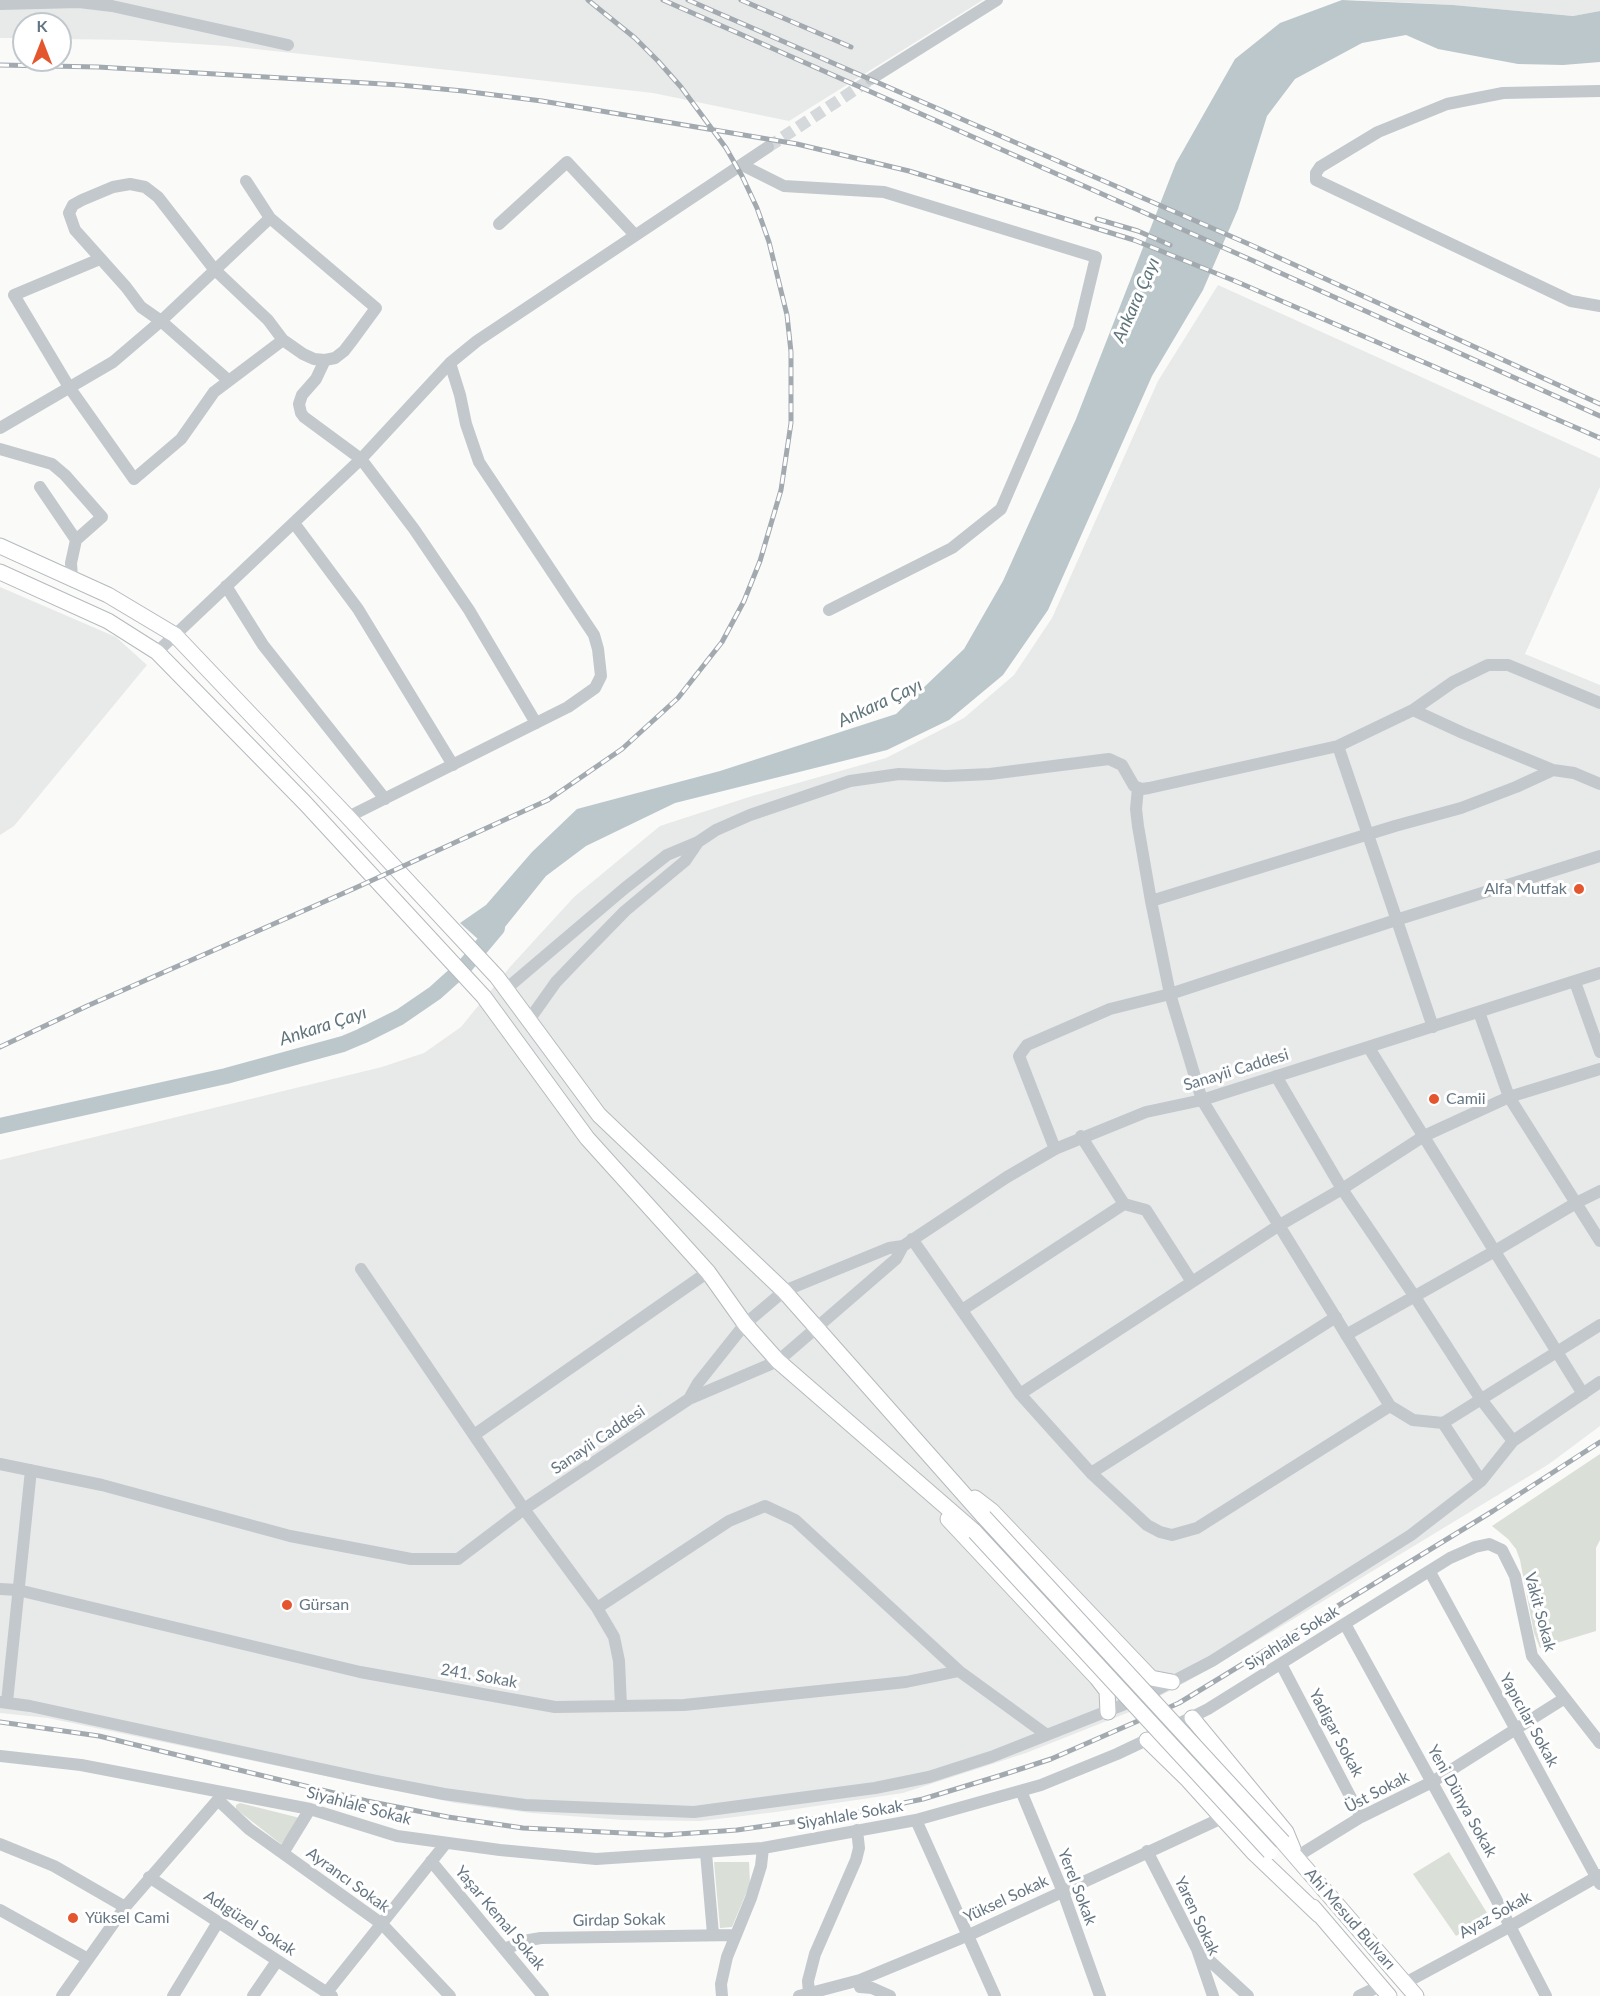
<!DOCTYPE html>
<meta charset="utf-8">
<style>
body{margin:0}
#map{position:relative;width:1600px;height:1996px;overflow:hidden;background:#fafaf8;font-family:Lato,sans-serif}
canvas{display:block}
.north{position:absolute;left:12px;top:12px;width:60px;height:60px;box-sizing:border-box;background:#fff;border:2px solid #c1c8cd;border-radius:50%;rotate:0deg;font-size:16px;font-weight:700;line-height:24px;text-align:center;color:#657683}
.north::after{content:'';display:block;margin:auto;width:21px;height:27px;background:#e4572e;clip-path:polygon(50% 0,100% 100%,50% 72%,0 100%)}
</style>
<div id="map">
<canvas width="1600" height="1996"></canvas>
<div class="north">K</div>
</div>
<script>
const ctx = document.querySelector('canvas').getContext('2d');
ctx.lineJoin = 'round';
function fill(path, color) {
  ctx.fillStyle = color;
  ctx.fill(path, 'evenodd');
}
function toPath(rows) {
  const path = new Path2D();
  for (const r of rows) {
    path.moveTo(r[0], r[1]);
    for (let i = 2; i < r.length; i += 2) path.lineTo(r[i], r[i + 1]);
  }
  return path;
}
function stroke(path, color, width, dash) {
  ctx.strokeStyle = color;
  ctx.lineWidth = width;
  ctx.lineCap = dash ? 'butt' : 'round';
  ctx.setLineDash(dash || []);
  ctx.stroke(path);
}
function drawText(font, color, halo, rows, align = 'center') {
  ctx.font = font + ' Lato,sans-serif';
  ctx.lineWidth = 6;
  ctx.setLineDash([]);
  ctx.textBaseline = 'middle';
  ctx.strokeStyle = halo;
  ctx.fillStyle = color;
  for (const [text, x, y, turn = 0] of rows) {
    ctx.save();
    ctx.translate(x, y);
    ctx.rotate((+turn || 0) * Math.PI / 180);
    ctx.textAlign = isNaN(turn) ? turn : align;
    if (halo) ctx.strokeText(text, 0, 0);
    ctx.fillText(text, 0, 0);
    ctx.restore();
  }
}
const built = toPath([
 [0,0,983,0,789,121,653,93,485,74,228,46,134,40,60,39,60,24,24,24,24,38,0,38],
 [1357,0,1600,0,1600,11,1573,16,1453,5],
 [1218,285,1600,458,1600,487,1525,654,1600,685,1600,1426,1549,1464,1277,1629,1186,1682,1132,1711,1026,1753,903,1793,776,1812,701,1821,623,1820,531,1813,455,1803,48,1718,0,1713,0,1160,382,1067,424,1053,461,1027,510,967,574,897,660,826,752,796,886,758,964,718,1014,675,1052,618,1158,381],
 [0,587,116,637,147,665,14,826,0,835]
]);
const green = toPath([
 [1600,1454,1600,1540,1596,1548,1596,1631,1540,1648,1534,1633,1520,1560,1516,1549,1508,1539,1492,1526],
 [240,1803,300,1818,281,1844,236,1809,236,1805],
 [1449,1852,1489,1916,1456,1936,1413,1874],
 [714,1862,749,1862,750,1884,732,1927,720,1928]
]);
const water = toPath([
 [1342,0,1453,5,1573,16,1600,11,1600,62,1563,65,1518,64,1438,49,1406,35,1362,43,1295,79,1267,116,1238,209,1203,290,1152,376,1048,610,1003,675,949,720,887,750,675,803,586,846,546,876,488,948,460,923,486,905,532,852,577,809,720,771,896,714,964,649,1003,581,1076,419,1176,163,1235,59,1280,23]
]);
const river = toPath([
 [0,1126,226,1076,343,1044,362,1036,400,1017,435,993,465,966,497,928]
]);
const minorTunnel = toPath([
 [768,147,871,79]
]);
const minor = toPath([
 [0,4,79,2,112,6,288,45],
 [871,79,997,0],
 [1600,91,1503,93,1447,104,1378,132,1320,167,1316,173,1316,180,1571,301,1600,306],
 [742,165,784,186,884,192,1096,257,1079,328,1001,509,952,548,829,610],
 [499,224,567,162,635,235],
 [100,259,14,295,69,387,134,479,181,439,214,392,283,340],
 [325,360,316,379,302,395,299,404,301,413,304,417,361,459,414,529,469,610,536,723],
 [228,380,161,321,141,307,126,287,75,230,69,213,73,205,82,200,113,187,130,184,145,187,158,197,214,269,268,320,283,340,303,354,314,359,325,360,335,358,344,351,354,338,376,308,270,218,246,181],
 [0,428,113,362,161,321,270,218],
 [0,449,52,464,65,475,102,517,76,540,71,563,72,578],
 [40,487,76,540],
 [294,523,358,609,453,765],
 [226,586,263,645,385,799],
 [157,652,361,459,450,363,477,341,768,147],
 [1413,710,1463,733,1553,770,1574,773,1600,784],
 [1338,746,1433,1027],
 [1138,788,1136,809,1138,826,1151,901,1170,994,1202,1100,1390,1406,1413,1420,1443,1423,1600,1325],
 [348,817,568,707,595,688,601,676,598,649,594,635,479,462,466,424,460,395,450,363],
 [1151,901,1395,826,1461,808,1516,787,1553,770],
 [1575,982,1600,1052],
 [506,989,625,888,667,855,698,842,716,830,750,815,850,781,899,774,946,776,990,774,1109,759,1122,765,1134,786,1142,789,1149,788,1338,746,1413,710,1453,682,1488,665,1508,665,1600,703],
 [1479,1012,1509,1097,1600,1241],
 [529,1020,556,982,581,956,625,911,685,861,698,842],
 [1369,1048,1583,1394],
 [1276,1076,1342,1189,1415,1297,1480,1398,1513,1441],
 [1055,1149,1019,1056,1027,1045,1110,1009,1170,994,1396,920,1600,856],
 [1124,1204,1146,1210,1192,1282],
 [912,1239,1020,1394,1091,1473,1147,1525,1160,1532,1172,1535,1197,1528,1390,1406],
 [361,1269,524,1509,597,1608,614,1637,619,1661,621,1706],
 [962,1310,1124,1204,1081,1136],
 [1346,1335,1495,1251,1576,1203,1600,1191],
 [1020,1394,1278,1226,1342,1189,1424,1136,1509,1097,1600,1069],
 [689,1399,698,1383,745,1324,784,1291,889,1248,903,1246,1007,1177,1055,1149,1146,1112,1202,1100,1600,973],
 [1443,1423,1481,1481],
 [474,1435,708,1272],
 [0,1464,102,1485,290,1536,411,1559,458,1559,524,1509,689,1399,778,1361,896,1259,903,1246],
 [1091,1473,1336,1317],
 [1430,1572,1600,1884],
 [0,1589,18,1590,360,1672,555,1707,684,1705,906,1682,959,1671],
 [597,1608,729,1521,765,1506,795,1520,959,1671,1047,1735],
 [1345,1624,1495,1897,1546,1996],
 [1281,1664,1361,1817],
 [0,1702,30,1706,372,1780,444,1794,525,1805,694,1812,875,1788,929,1777,991,1757,1143,1697,1212,1661,1411,1535,1481,1481,1513,1441,1600,1382],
 [7,1702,31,1470],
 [1168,1729,1208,1709,1450,1558,1475,1547,1489,1544,1502,1550,1515,1576,1532,1656,1600,1743],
 [0,1756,81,1765,310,1809,397,1836,500,1850,596,1859,763,1848,916,1820,1041,1785,1117,1754,1153,1737],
 [1021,1791,1063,1892,1100,1996],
 [218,1800,249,1829,382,1924,450,1996],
 [916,1820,995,1996],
 [0,1844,54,1866,125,1907],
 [1147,1851,1197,1949,1213,1996],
 [283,1853,310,1809],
 [706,1853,713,1934],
 [1296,1857,1361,1817,1432,1782,1565,1698],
 [431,1861,543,1996],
 [149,1877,332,1996],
 [0,1910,88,1959],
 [504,1949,529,1940,541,1938,736,1935],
 [1198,1950,1248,1996],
 [1405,1983,1509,1927,1600,1875],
 [860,1987,872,1988,890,1996],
 [327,1992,446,1843],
 [809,1993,808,1981,815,1954,856,1860,859,1848,857,1830],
 [62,1996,125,1907,223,1794],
 [173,1996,218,1922],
 [253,1996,277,1961],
 [722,1996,721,1984,727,1957,751,1898,761,1866,763,1848],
 [799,1996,860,1980,969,1935,1222,1818],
 [1359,1996,1380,1986]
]);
const major = toPath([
 [0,546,108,595,175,635,348,817,497,977,599,1115,784,1291,984,1517],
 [0,572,108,621,157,652,305,803,484,997,587,1138,708,1272,745,1324,778,1361,975,1532],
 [975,1498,992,1511,1151,1678,1172,1682],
 [948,1519,1097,1678,1107,1691,1108,1712],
 [1192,1718,1286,1832,1293,1849],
 [1147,1740,1188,1780,1253,1852,1319,1915],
 [1283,1842,1416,1996],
 [1313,1907,1389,1996]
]);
const rail = toPath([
 [663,0,1247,258,1600,416],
 [688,0,1251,245,1600,404],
 [741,0,851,47],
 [0,65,98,67,400,85,463,91,542,101,797,144,909,171,1134,240,1235,281,1600,438],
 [1097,219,1138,231,1170,245],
 [0,1047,87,1006,353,889,548,800,622,749,678,698,722,642,744,601,760,561,781,490,791,423,791,352,787,315,769,242,757,208,742,176,726,148,681,87,658,61,635,38,588,0],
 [0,1722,99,1736,367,1801,448,1817,523,1828,664,1835,737,1830,855,1813,923,1799,1002,1775,1051,1759,1179,1703,1493,1511,1600,1442]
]);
const majorBridge = toPath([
 [984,1517,1283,1842],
 [975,1532,1270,1852]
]);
const markers = [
 [1579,889,6,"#e4572e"],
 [1434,1099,6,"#e4572e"],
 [287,1605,6,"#e4572e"],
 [73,1918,6,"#e4572e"]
];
const poiNames = [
 ["Alfa Mutfak",1567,889,"right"],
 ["Camii",1446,1099],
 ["Gürsan",299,1605],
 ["Yüksel Cami",85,1918]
];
const streetNames = [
 ["Sanayii Caddesi",1236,1070,-17],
 ["Sanayii Caddesi",598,1440,-34],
 ["Vakit Sokak",1540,1612,75],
 ["Siyahlale Sokak",1292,1638,-32],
 ["241. Sokak",479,1676,10],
 ["Yapıcılar Sokak",1529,1720,61],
 ["Yadigar Sokak",1336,1733,62],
 ["Üst Sokak",1377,1792,-28],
 ["Yeni Dünya Sokak",1462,1801,61],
 ["Siyahlale Sokak",359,1806,15],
 ["Siyahlale Sokak",850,1815,-10],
 ["Ayrancı Sokak",348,1880,36],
 ["Yerel Sokak",1077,1887,69],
 ["Yüksel Sokak",1006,1899,-25],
 ["Ayaz Sokak",1495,1915,-29],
 ["Yaren Sokak",1197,1916,65],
 ["Yaşar Kemal Sokak",500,1918,50],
 ["Ahi Mesud Bulvarı",1350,1919,49],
 ["Girdap Sokak",619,1920,-1],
 ["Adıgüzel Sokak",250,1923,33]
];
const waterNames = [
 ["Ankara Çayı",1136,300,-66],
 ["Ankara Çayı",880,703,-25],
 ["Ankara Çayı",323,1026,-18]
];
fill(built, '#e8e9e9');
fill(green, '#dadfd7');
fill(water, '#bbc7cb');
stroke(river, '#bbc7cb', 16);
stroke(minorTunnel, '#d5d9db', 12, [12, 6]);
stroke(major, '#b5babe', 17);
stroke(minor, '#c3c8cc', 12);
stroke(major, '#fff', 15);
stroke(rail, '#a2aab0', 5);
stroke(rail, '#fff', 3, [9]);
stroke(majorBridge, '#b5babe', 17, []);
stroke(majorBridge, '#fff', 15);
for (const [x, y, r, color] of markers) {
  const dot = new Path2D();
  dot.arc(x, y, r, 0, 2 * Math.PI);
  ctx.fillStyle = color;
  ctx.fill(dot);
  stroke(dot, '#fff', 2);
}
drawText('16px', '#657683', '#fff', poiNames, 'left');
drawText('16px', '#657683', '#fff', streetNames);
drawText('italic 18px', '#60757c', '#fff', waterNames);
</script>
